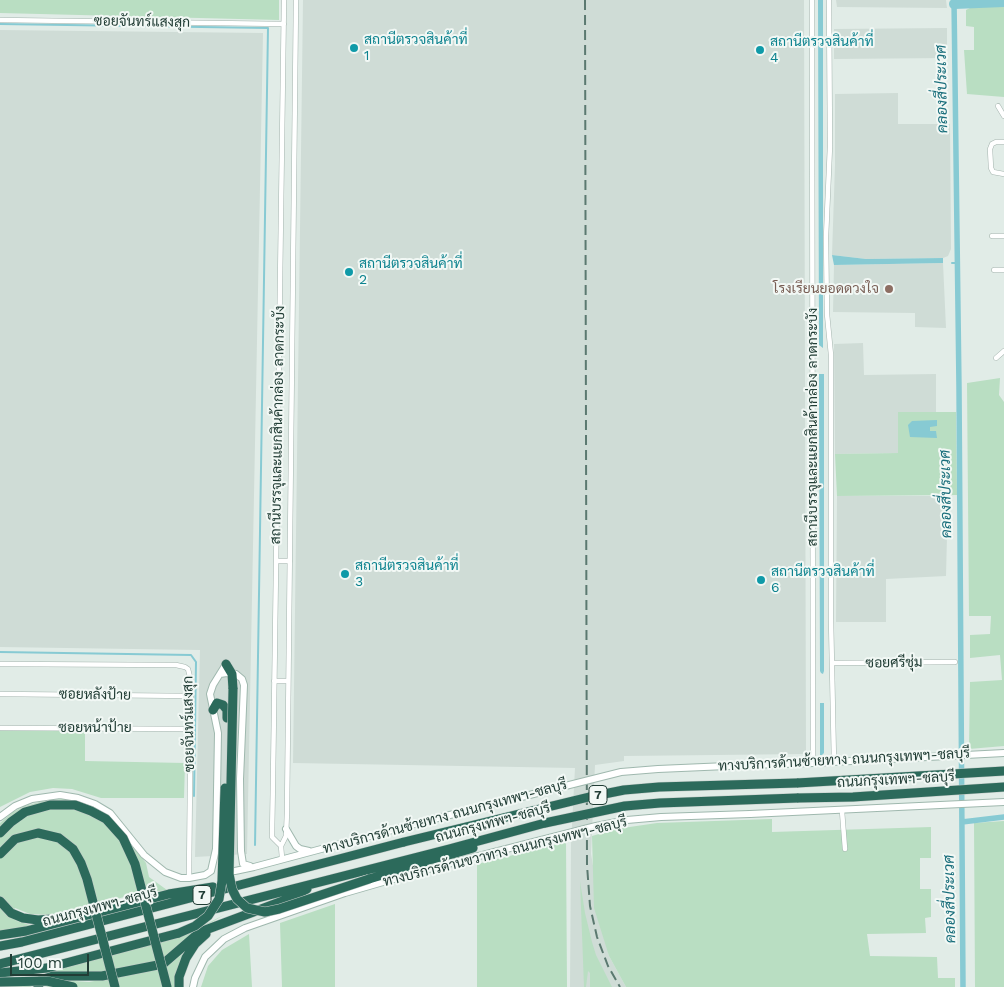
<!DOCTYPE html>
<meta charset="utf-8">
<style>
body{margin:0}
#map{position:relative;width:1004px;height:987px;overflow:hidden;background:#e1ece7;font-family:"Work Sans",sans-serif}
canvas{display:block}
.scale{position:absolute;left:10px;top:954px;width:79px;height:22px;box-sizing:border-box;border:2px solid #213d35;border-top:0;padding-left:6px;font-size:15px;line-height:18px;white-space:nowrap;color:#213d35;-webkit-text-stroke:4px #f2f8f5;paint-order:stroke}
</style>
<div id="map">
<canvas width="1004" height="987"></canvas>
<div class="scale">100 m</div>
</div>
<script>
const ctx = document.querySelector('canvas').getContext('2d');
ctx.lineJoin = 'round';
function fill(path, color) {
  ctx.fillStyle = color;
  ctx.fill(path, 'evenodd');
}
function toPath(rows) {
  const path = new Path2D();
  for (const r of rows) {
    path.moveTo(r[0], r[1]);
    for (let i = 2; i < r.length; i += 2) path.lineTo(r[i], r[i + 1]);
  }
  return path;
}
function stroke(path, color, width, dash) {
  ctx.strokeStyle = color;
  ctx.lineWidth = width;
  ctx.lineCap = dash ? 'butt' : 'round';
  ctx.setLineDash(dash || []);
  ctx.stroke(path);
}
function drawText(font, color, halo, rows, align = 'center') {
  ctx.font = font + ' "Work Sans",Sarabun,sans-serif';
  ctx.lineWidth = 4;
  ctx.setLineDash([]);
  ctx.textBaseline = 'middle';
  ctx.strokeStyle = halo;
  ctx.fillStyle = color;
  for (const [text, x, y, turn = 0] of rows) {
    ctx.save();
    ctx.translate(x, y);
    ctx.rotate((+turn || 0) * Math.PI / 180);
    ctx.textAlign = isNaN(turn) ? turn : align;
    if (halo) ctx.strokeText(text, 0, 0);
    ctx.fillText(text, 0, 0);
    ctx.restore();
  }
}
const built = toPath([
 [303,0,804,0,806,754,624,756,624,761,595,765,591,854,609,956,626,987,570,987,571,844,575,768,293,763],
 [836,0,946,0,947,8,837,7],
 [947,28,947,58,834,59,834,29],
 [0,30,263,33,247,854,195,857,200,650,0,647],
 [898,93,898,124,950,124,951,249,948,256,943,258,866,259,832,255,835,165,835,94],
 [943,263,946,328,915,327,915,313,833,312,834,265],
 [863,343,864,375,936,374,936,412,898,412,899,453,835,454,834,344],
 [837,496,948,496,946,576,886,579,886,622,836,622]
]);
const green = toPath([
 [0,0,279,0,279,20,0,13],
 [1004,5,1004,97,967,94,964,50,974,50,974,27,966,26,966,10,974,6],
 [1000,378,999,395,1004,402,1004,746,969,749,970,682,1002,680,1000,655,970,658,970,635,990,634,991,616,969,616,967,383],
 [898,412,956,412,957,495,837,496,835,454,898,453],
 [0,729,85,730,85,761,185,763,184,798,101,798,72,789,53,788,30,792,0,807],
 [64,799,88,804,107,815,146,863,149,877,167,890,137,894,49,915,30,914,15,908,9,916,17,921,33,926,0,931,0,823,13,812,25,806,47,800],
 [772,819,772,832,931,827,931,858,920,858,920,889,931,889,931,917,925,918,926,933,867,934,870,956,937,957,938,978,955,978,955,987,626,987,609,956,594,908,592,836,616,829,657,823],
 [1004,821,1004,987,975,987,974,823],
 [566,842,567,987,477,987,477,864],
 [580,881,585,913,592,942,596,955,612,987,590,987,590,973,588,971,586,987,584,987],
 [335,904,335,987,282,987,280,923],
 [224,915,202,928,165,958,146,964,102,974,50,974,30,987,0,987,117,953,180,937],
 [249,934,252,987,201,987,208,966,222,950],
 [184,952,177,971,174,987,46,987,58,980,89,982,123,976,169,965]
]);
const water = toPath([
 [818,0,823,0,823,348,819,345],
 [832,255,866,259,943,258,943,263,834,265],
 [819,374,824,374,824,671,823,674,821,673,820,671],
 [937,420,937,426,930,427,930,431,936,431,937,438,910,437,908,425,912,421],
 [820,703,824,703,824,753,822,755,820,755]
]);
const stream = toPath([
 [0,24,268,28,255,845],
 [952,263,957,263],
 [0,652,191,655,196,662,194,796]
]);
const canal = toPath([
 [954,0,959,387,963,987],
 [962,822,1004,817]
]);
const river = toPath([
 [954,4,1004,2]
]);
const street = toPath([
 [812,0,813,763],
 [829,0,830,146,826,237,827,314,831,355,831,619,834,762],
 [0,20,284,24],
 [998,106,1004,116],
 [1004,142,996,142,992,144,990,149,991,168,993,172,1004,174],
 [992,236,1004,236],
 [994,270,1004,270],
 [996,358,1004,351],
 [276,561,290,561],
 [832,663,955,662],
 [0,664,176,665,185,667,188,669,191,681,189,878],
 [274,681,288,681],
 [0,694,191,696],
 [0,728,191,729],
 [842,811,845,849],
 [281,846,272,837,273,780,284,0],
 [282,858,281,846,286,836,287,812,296,0]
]);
const secondary = toPath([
 [220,674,227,673,236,674,242,679,244,685,240,779,241,851,243,864,250,866],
 [750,765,813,763,1004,753],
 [750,814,1004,802],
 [0,817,15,806,32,799,60,795,78,798,95,804,110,813,144,855,165,872,181,878,189,878,205,875,211,871,216,849,218,733,210,694,213,685,226,664],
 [286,829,296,846,300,849,309,851],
 [227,871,235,871,254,867,426,821],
 [193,987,195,978,205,957,224,939,245,928,345,893,428,869]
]);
const highway = toPath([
 [226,664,232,674,233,689],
 [213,710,217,703,223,705,227,710,227,718],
 [797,783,1004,771],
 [797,798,853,797,1004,787],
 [369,879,473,848],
 [0,901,11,913,23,918,38,920,53,919],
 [0,935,26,931,169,894,213,887],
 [0,946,22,942,404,842],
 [0,964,449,849,545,823],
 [0,973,47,968,179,933],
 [38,987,41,980,53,976,102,976,163,964,200,932,288,899,307,889],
 [179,987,179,977,186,958,195,944,206,934]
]);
const rail = toPath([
 [585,0,587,865,590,906,597,937,608,966,620,987]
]);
const secondaryBridge = toPath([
 [426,821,621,772,658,769,750,765],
 [428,869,596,826,627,820,661,817,750,814]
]);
const highwayBridge = toPath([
 [233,689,229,874,232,889,237,899,247,908,265,912,279,909,369,879],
 [545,823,625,806,660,803,797,798],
 [0,833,11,822,25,812,50,805,75,805,91,811,106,819,123,838,135,864,167,987],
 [404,842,589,797,624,790,659,787,797,783],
 [0,854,15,839,38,833,59,838,73,849,81,863,87,879,115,987],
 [179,933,195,926,208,916,219,899,222,881,225,788],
 [0,982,47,981,73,987]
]);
const markers = [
 [354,48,5,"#0f9aa8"],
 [760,50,5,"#0f9aa8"],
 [349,272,5,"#0f9aa8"],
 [889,289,5,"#8d6e63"],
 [345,574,5,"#0f9aa8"],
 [761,580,5,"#0f9aa8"]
];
const shields = [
 [598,795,18],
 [202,895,18]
];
const shieldNames = [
 ["7",598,795],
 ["7",202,895]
];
const streetNames = [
 ["ซอยจันทร์แสงสุก",142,22,1],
 ["สถานีบรรจุและแยกสินค้ากล่อง ลาดกระบัง",278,425,-89],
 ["สถานีบรรจุและแยกสินค้ากล่อง ลาดกระบัง",813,427,-90],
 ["ซอยศรีชุ่ม",894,663,-1],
 ["ซอยหลังป้าย",95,695,1],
 ["ซอยจันทร์แสงสุก",189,724,-91],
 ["ซอยหน้าป้าย",95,728],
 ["ทางบริการด้านซ้ายทาง ถนนกรุงเทพฯ-ชลบุรี",844,760,-3],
 ["ถนนกรุงเทพฯ-ชลบุรี",896,780,-3],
 ["ทางบริการด้านซ้ายทาง ถนนกรุงเทพฯ-ชลบุรี",445,817,-15],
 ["ถนนกรุงเทพฯ-ชลบุรี",493,823,-15],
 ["ทางบริการด้านขวาทาง ถนนกรุงเทพฯ-ชลบุรี",505,852,-14],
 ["ถนนกรุงเทพฯ-ชลบุรี",100,907,-15]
];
const cultureNames = [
 ["สถานีตรวจสินค้าที่",364,40],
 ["1",364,56],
 ["สถานีตรวจสินค้าที่",770,42],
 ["4",770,58],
 ["สถานีตรวจสินค้าที่",359,264],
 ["2",359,280],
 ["สถานีตรวจสินค้าที่",355,566],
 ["3",355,582],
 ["สถานีตรวจสินค้าที่",771,572],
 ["6",771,588]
];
const educationNames = [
 ["โรงเรียนยอดดวงใจ",879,289]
];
const waterNames = [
 ["คลองสี่ประเวศ",942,89,-91],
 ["คลองสี่ประเวศ",946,494,-91],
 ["คลองสี่ประเวศ",950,899,-91]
];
fill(built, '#cfdcd6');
fill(green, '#b9dec2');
fill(water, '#87cad3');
stroke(stream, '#87cad3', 2);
stroke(canal, '#87cad3', 5.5);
stroke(river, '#87cad3', 10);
stroke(street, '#a4b4ae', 5.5);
stroke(secondary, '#9fb8ae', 8);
stroke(highway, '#c1c9c6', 10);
stroke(street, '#fff', 4.5);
stroke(secondary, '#fff', 6);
stroke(highway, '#2c6a5b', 9);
stroke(rail, '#5b7970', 2, [10, 5]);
stroke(secondaryBridge, '#9fb8ae', 8, []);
stroke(highwayBridge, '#c1c9c6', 10, []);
stroke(secondaryBridge, '#fff', 6);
stroke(highwayBridge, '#2c6a5b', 9);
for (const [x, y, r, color] of markers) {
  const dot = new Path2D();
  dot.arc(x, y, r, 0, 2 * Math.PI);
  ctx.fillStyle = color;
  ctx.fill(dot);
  stroke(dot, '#f2f8f5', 2);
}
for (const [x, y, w] of shields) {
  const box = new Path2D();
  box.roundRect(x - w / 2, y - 9.5, w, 19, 4);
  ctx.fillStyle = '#f2f8f5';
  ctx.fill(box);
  stroke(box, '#213d35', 1);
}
drawText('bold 12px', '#213d35', null, shieldNames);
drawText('14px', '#213d35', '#f2f8f5', streetNames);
drawText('14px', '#0d838f', '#f2f8f5', cultureNames, 'left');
drawText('14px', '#785e54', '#f2f8f5', educationNames, 'right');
drawText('italic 15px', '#196e7b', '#f2f8f5', waterNames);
</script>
